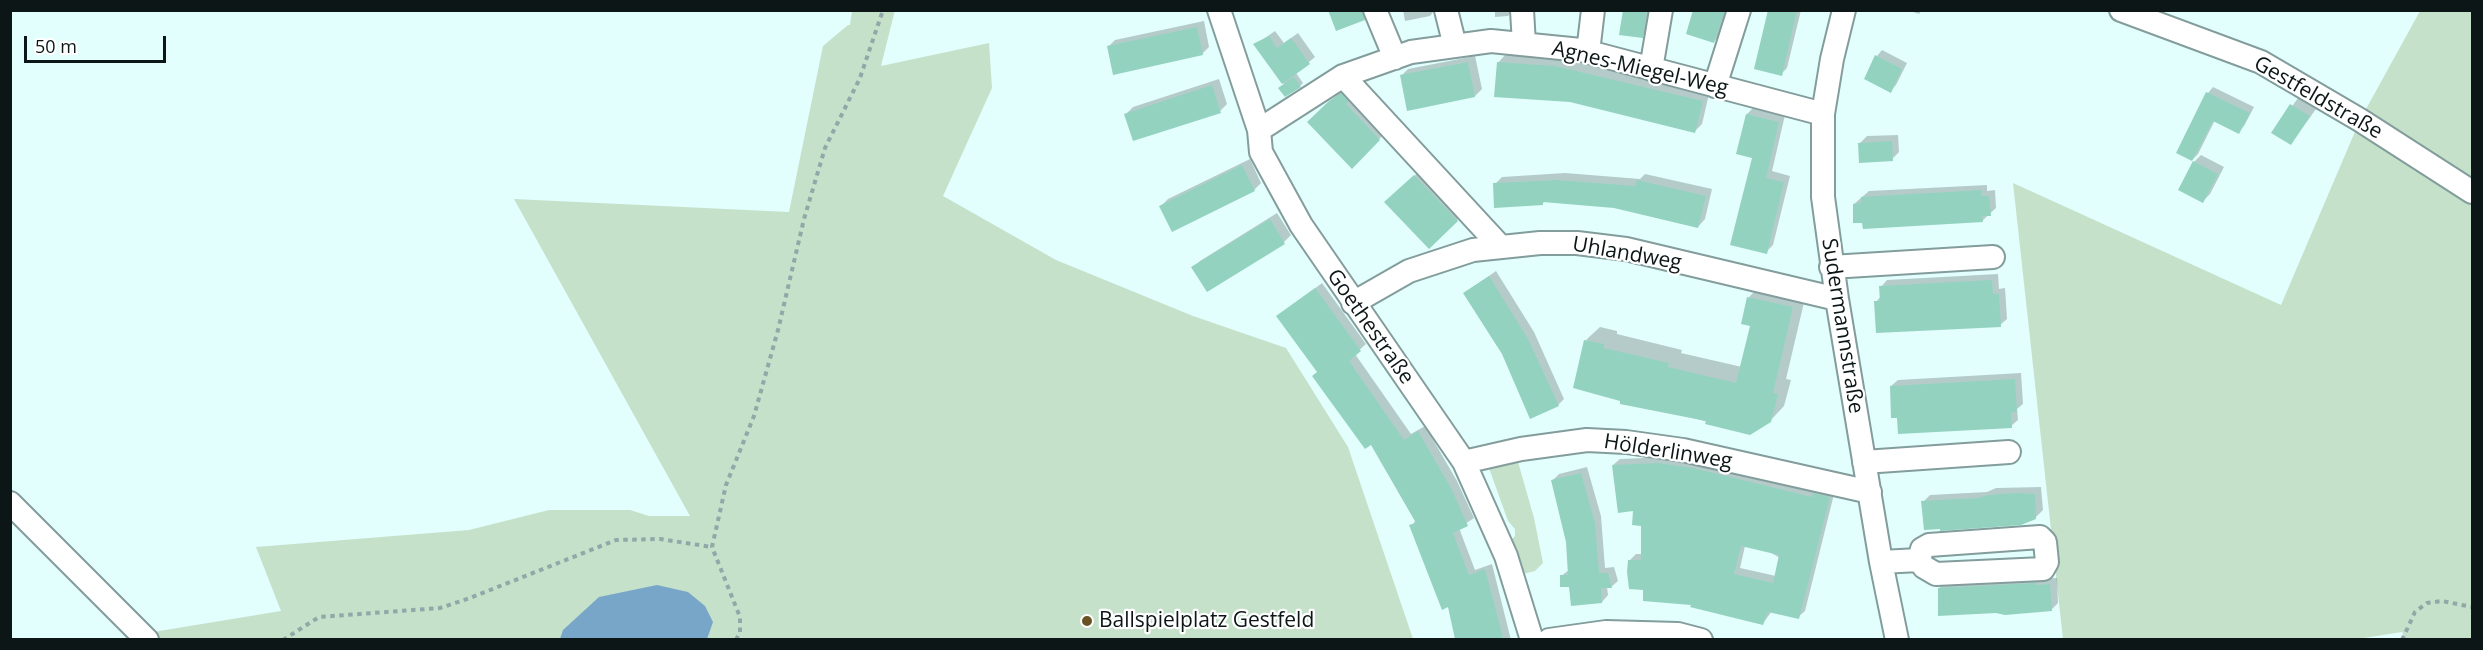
<!DOCTYPE html>
<meta charset="utf-8">
<style>
body{margin:0}
#map{position:relative;width:2483px;height:650px;overflow:hidden;background:#e2fefd;font-family:"Open Sans",sans-serif}
canvas{display:block}
.frame{position:absolute;inset:0;border:12px solid #0c1616;pointer-events:none}
.scale{position:absolute;left:24px;top:36px;width:142px;height:27px;box-sizing:border-box;border:3px solid #0c1616;border-top:0;padding-left:8px;font-size:18px;line-height:21px;white-space:nowrap;color:#0c1616;-webkit-text-stroke:4px #fff;paint-order:stroke}
</style>
<div id="map">
<canvas width="2483" height="650"></canvas>
<div class="frame"></div>
<div class="scale">50 m</div>
</div>
<script>
const ctx = document.querySelector('canvas').getContext('2d');
ctx.lineJoin = 'round';
function fill(path, color) {
  ctx.fillStyle = color;
  ctx.fill(path, 'evenodd');
}
function toPath(rows) {
  const path = new Path2D();
  for (const r of rows) {
    path.moveTo(r[0], r[1]);
    for (let i = 2; i < r.length; i += 2) path.lineTo(r[i], r[i + 1]);
  }
  return path;
}
function stroke(path, color, width, dash) {
  ctx.strokeStyle = color;
  ctx.lineWidth = width;
  ctx.lineCap = dash ? 'butt' : 'round';
  ctx.setLineDash(dash || []);
  ctx.stroke(path);
}
function drawText(font, color, halo, rows, align = 'center') {
  ctx.font = font + ' "Open Sans",sans-serif';
  ctx.lineWidth = 4.5;
  ctx.setLineDash([]);
  ctx.textBaseline = 'middle';
  ctx.strokeStyle = halo;
  ctx.fillStyle = color;
  for (const [text, x, y, turn = 0] of rows) {
    ctx.save();
    ctx.translate(x, y);
    ctx.rotate((+turn || 0) * Math.PI / 180);
    ctx.textAlign = isNaN(turn) ? turn : align;
    if (halo) ctx.strokeText(text, 0, 0);
    ctx.fillText(text, 0, 0);
    ctx.restore();
  }
}
const green = toPath([
 [895,10,881,66,989,43,992,88,943,196,1056,260,1193,316,1286,348,1348,447,1413,639,148,640,141,634,281,611,256,547,469,530,549,510,630,510,649,516,690,516,514,199,789,212,823,46,848,25,850,25,852,11],
 [2420,11,2472,11,2472,639,2405,639,2402,632,2351,640,2063,639,2013,183,2281,305,2360,120],
 [1518,462,1534,518,1543,563,1535,571,1523,574,1510,541,1515,536,1515,529,1508,521,1489,468]
]);
const water = toPath([
 [657,585,688,592,705,606,713,622,707,639,560,639,563,630,599,597]
]);
const shadow = toPath([
 [1403,10,1434,10,1434,11,1430,16,1405,21],
 [1495,10,1513,10,1508,16,1495,17],
 [1624,10,1651,10,1648,31,1642,36],
 [1696,10,1729,10,1721,35,1714,41],
 [1769,10,1801,10,1787,68,1781,74],
 [1907,10,1922,10,1919,14],
 [1204,21,1209,47,1202,54,1108,47,1115,40],
 [1275,31,1284,43,1298,33,1315,57,1296,73,1303,83,1300,86,1284,84,1255,45],
 [1882,50,1907,63,1896,85,1890,91,1877,56],
 [1505,55,1562,59,1709,94,1702,124,1695,131,1498,63],
 [1475,56,1482,89,1475,96,1401,76,1408,69],
 [1219,79,1227,104,1220,111,1126,114,1133,107],
 [1348,87,1386,132,1352,167,1310,122,1338,94],
 [2213,87,2254,107,2244,126,2238,132,2215,120,2198,154,2192,160,2208,93],
 [2298,98,2316,109,2291,144,2273,133],
 [1754,107,1785,115,1772,171,1790,176,1773,245,1766,252,1747,114],
 [1898,135,1899,152,1892,159,1860,143,1867,136],
 [2201,155,2224,167,2210,194,2203,201,2194,162],
 [1250,159,1261,183,1254,190,1161,206,1168,199],
 [1422,169,1464,213,1429,247,1393,195],
 [1565,173,1640,179,1645,174,1712,189,1705,219,1698,227,1615,207,1545,201,1542,204,1495,184,1502,177],
 [1987,185,1987,191,1995,190,1996,208,1982,221,1854,204,1869,191],
 [1277,213,1291,235,1284,242,1207,290,1193,268,1200,261],
 [1496,271,1534,332,1564,399,1558,405,1503,353,1465,293],
 [1998,274,1999,289,2005,288,2007,319,2000,325,1876,302,1881,296,1881,287,1887,280],
 [1322,283,1366,344,1355,354,1411,434,1425,426,1457,481,1474,518,1459,528,1475,570,1492,564,1511,640,1457,640,1449,605,1411,526,1416,520,1371,443,1278,316],
 [1762,284,1806,294,1786,379,1791,380,1784,406,1770,421,1750,433,1659,409,1586,340,1600,327,1617,331,1617,334,1682,350,1681,353,1742,367,1752,325,1749,297],
 [2021,373,2023,404,2017,409,2018,420,2011,426,1899,416,1891,386,1898,380],
 [1667,457,1835,490,1805,611,1798,617,1772,611,1763,623,1645,588,1630,560,1636,554,1643,554,1643,524,1613,465,1620,459],
 [1745,546,1768,551,1780,558,1776,576,1740,568],
 [1587,467,1601,516,1605,568,1614,567,1618,581,1611,587,1607,587,1608,595,1602,602,1571,585,1561,576,1569,570,1567,542,1552,481,1559,474],
 [2041,487,2043,510,2035,518,1923,502,1930,495,1987,492,1996,488],
 [2057,578,2058,603,2051,610,1939,588,1947,581]
]);
const building = toPath([
 [1328,10,1362,10,1365,20,1336,31],
 [1623,10,1647,10,1643,38,1619,35],
 [1693,10,1725,10,1714,43,1686,34],
 [1768,10,1797,10,1782,76,1754,69],
 [1197,27,1203,55,1113,75,1107,46],
 [1269,36,1277,48,1291,38,1310,64,1282,84,1253,44],
 [1875,55,1902,69,1891,93,1864,79],
 [1468,62,1475,97,1407,111,1400,75],
 [1497,62,1555,66,1703,101,1695,133,1570,102,1494,97],
 [1294,77,1301,87,1285,97,1278,88],
 [1212,85,1221,113,1133,141,1124,114],
 [2206,92,2250,113,2239,134,2213,121,2192,161,2176,153],
 [1341,93,1348,101,1346,104,1380,140,1352,169,1307,122,1329,101],
 [2290,104,2310,116,2291,145,2271,133],
 [1746,114,1779,122,1766,178,1784,182,1767,254,1730,245,1752,158,1736,154],
 [1892,141,1893,161,1859,163,1858,143],
 [2193,161,2218,174,2203,203,2178,190],
 [1242,165,1255,191,1172,232,1159,206],
 [1414,175,1458,221,1429,249,1384,202],
 [1557,180,1635,186,1637,180,1706,196,1698,228,1614,208,1543,202,1543,205,1494,208,1493,183],
 [1981,190,1981,196,1989,196,1991,216,1982,216,1983,222,1863,229,1862,223,1853,223,1853,204,1861,203,1861,197],
 [1270,219,1285,244,1207,292,1191,267],
 [1489,276,1528,339,1559,406,1530,419,1502,354,1463,293],
 [1992,280,1993,294,1999,294,2001,327,1876,333,1874,301,1880,301,1879,286],
 [1315,288,1361,351,1349,361,1404,440,1418,431,1451,488,1468,526,1453,533,1469,575,1485,569,1503,637,1493,639,1455,639,1448,607,1442,610,1409,525,1416,523,1371,445,1365,449,1312,376,1317,372,1276,316],
 [1747,297,1793,307,1773,393,1778,394,1771,422,1750,435,1705,424,1706,421,1620,404,1620,401,1573,388,1584,340,1604,344,1604,348,1669,363,1668,367,1736,383,1750,326,1741,324],
 [2015,379,2017,412,2011,412,2012,428,1898,434,1897,418,1891,418,1890,386],
 [1659,463,1693,468,1812,497,1813,493,1830,497,1799,619,1768,612,1763,625,1690,607,1691,605,1643,601,1643,590,1629,589,1627,572,1628,560,1641,560,1641,526,1632,525,1633,511,1618,513,1612,465],
 [1741,546,1779,555,1773,583,1734,574],
 [1581,473,1595,523,1599,573,1608,573,1612,588,1601,588,1602,603,1571,606,1569,587,1560,587,1560,575,1568,575,1566,542,1551,480],
 [2017,493,2035,494,2036,519,2021,525,1940,531,1940,529,1924,530,1921,501,1979,498,1987,495],
 [2035,583,2035,585,2050,584,2052,611,2005,615,1996,613,1938,616,1938,588]
]);
const path = toPath([
 [283,640,319,617,440,608,470,598,616,540,660,539,712,547],
 [736,640,740,632,740,617,712,547,726,485,754,416,778,330,804,219,825,148,860,78,883,10],
 [2402,640,2415,612,2427,603,2442,601,2472,607],
 [2472,640,2472,638]
]);
const minor = toPath([
 [1219,10,1259,130,1261,152,1301,225,1464,462,1506,556,1532,640],
 [1375,10,1395,58],
 [1446,10,1455,46],
 [1522,10,1524,44],
 [1844,10,1832,59,1823,114,1823,197,1837,299,1881,562,1897,640],
 [2121,10,2261,62,2360,120,2472,192],
 [1588,52,1593,10],
 [1651,69,1661,10],
 [1343,76,1500,246],
 [1715,86,1739,10],
 [1259,130,1343,76,1411,52,1491,41,1581,50,1823,114],
 [1831,267,1993,257],
 [1353,303,1409,271,1473,250,1540,243,1577,243,1626,249,1837,299],
 [1464,462,1521,449,1587,440,1626,442,1683,450,1870,492],
 [1864,462,2009,452],
 [10,503,147,640],
 [1881,562,1919,560,1922,549,1929,545,2040,537,2045,542,2047,562,2043,569,1936,574,1924,567,1919,560],
 [1549,640,1606,632,1678,634,1701,640]
]);
const markers = [
 [1087,621,6,"#6a5323"]
];
const streetNames = [
 ["Agnes-Miegel-Weg",1640,69,13],
 ["Gestfeldstraße",2318,98,30],
 ["Uhlandweg",1627,254,10],
 ["Sudermannstraße",1842,326,81],
 ["Goethestraße",1370,327,55],
 ["Hölderlinweg",1668,452,9]
];
const poiNames = [
 ["Ballspielplatz Gestfeld",1099,621]
];
fill(green, '#c5e1ca');
fill(water, '#78a6c8');
fill(shadow, '#0003');
fill(building, '#93d2be');
stroke(minor, '#839c9c', 26);
stroke(path, '#92a7a7', 4, [4.5, 4.5]);
stroke(minor, '#fff', 22);
for (const [x, y, r, color] of markers) {
  const dot = new Path2D();
  dot.arc(x, y, r, 0, 2 * Math.PI);
  ctx.fillStyle = color;
  ctx.fill(dot);
  stroke(dot, '#fff', 2);
}
drawText('21px', '#0c1616', '#fff', streetNames);
drawText('21px', '#0c1616', '#fff', poiNames, 'left');
</script>
